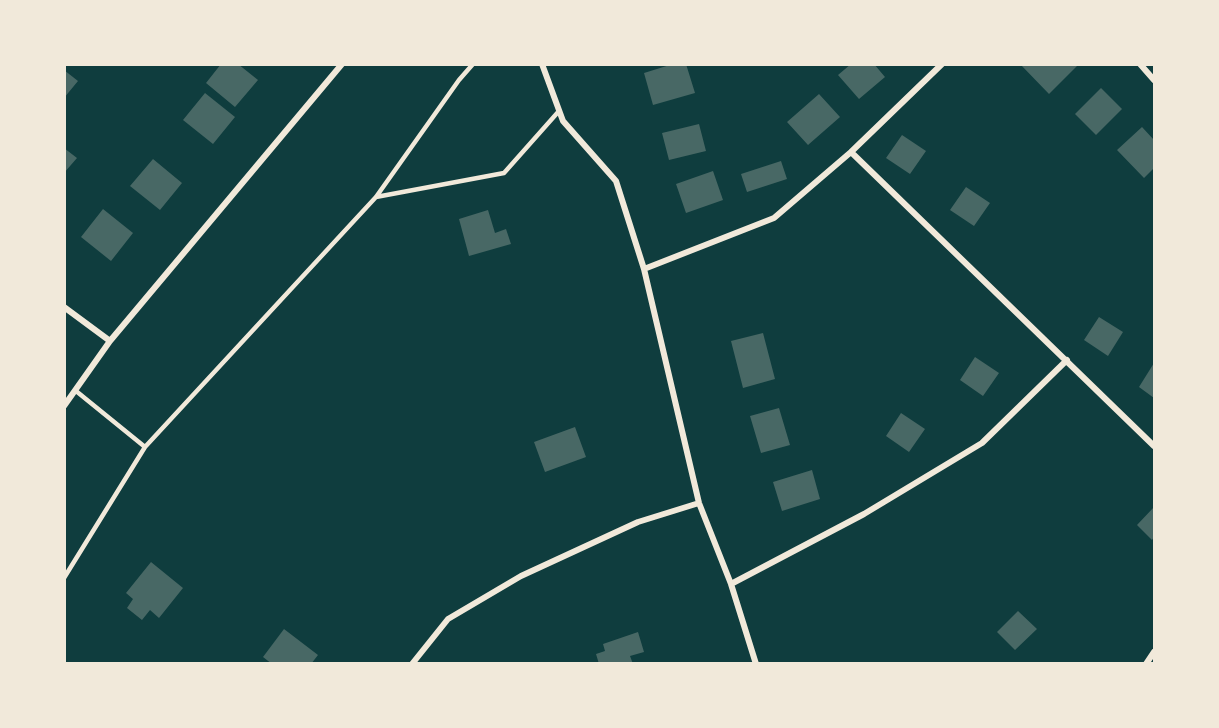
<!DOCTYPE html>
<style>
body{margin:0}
#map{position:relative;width:1219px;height:728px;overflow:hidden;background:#0f3d3e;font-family:Barlow,sans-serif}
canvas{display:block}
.frame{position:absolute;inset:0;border:66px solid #f1e9da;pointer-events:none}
</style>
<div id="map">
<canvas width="1219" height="728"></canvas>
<div class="frame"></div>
</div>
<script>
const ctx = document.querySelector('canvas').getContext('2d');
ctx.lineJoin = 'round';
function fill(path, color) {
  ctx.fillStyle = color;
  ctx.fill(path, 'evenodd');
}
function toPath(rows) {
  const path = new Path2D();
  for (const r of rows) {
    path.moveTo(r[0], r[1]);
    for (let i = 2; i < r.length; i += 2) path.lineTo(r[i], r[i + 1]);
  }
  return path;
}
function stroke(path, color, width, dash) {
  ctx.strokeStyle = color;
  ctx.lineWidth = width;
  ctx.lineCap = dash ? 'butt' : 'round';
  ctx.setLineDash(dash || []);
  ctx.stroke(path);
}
const building = toPath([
 [221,64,238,64,258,80,235,107,206,83],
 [673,64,686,64,695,93,653,105,644,73],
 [851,64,874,64,885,77,859,99,838,75],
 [1020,64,1079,64,1049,94],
 [64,70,78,81,64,98],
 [1101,88,1122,109,1096,135,1075,114],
 [205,93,235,117,213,144,183,120],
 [819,94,840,117,808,145,787,122],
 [699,124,706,151,669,160,662,133],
 [1142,127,1154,140,1154,168,1144,178,1117,150],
 [902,135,926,151,910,174,886,158],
 [64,148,77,158,64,173],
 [153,159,182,183,160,210,130,186],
 [781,161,787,179,747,192,741,174],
 [713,171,723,200,686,213,676,184],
 [966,187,990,203,974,226,950,210],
 [103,209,133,233,111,261,81,237],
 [488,210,495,233,506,229,511,244,469,256,459,219],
 [1099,317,1123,332,1108,356,1084,340],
 [763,333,775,379,743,388,731,341],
 [975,357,999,373,983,396,960,380],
 [1154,363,1154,398,1139,387],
 [779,408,790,445,761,453,750,416],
 [901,413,925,429,909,452,886,436],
 [575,427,586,457,545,472,534,442],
 [812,470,820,499,782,511,773,482],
 [1154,507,1154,537,1152,540,1137,525],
 [151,562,183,588,159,618,150,610,142,620,127,608,133,599,126,593],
 [1018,611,1037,629,1015,650,997,632],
 [284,629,318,655,311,664,272,664,263,657],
 [638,632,644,652,630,656,633,664,599,664,596,654,605,651,603,644]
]);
const service = toPath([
 [376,197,504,173,559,111],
 [76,391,145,447],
 [64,578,145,447,376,197,459,80,473,64]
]);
const minor = toPath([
 [542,64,563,121,616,181,644,269,699,503,731,584,756,664],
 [1140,64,1154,80],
 [851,152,1154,446],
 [644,269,774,218,851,152,942,64],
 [64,307,110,341],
 [64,406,110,341,342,64],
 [731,584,864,514,982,443,1067,360],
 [412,664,448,619,521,576,638,522,699,503],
 [1146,664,1154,652]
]);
fill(building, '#486865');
stroke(service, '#f1e9da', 4.5);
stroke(minor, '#f1e9da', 6);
</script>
